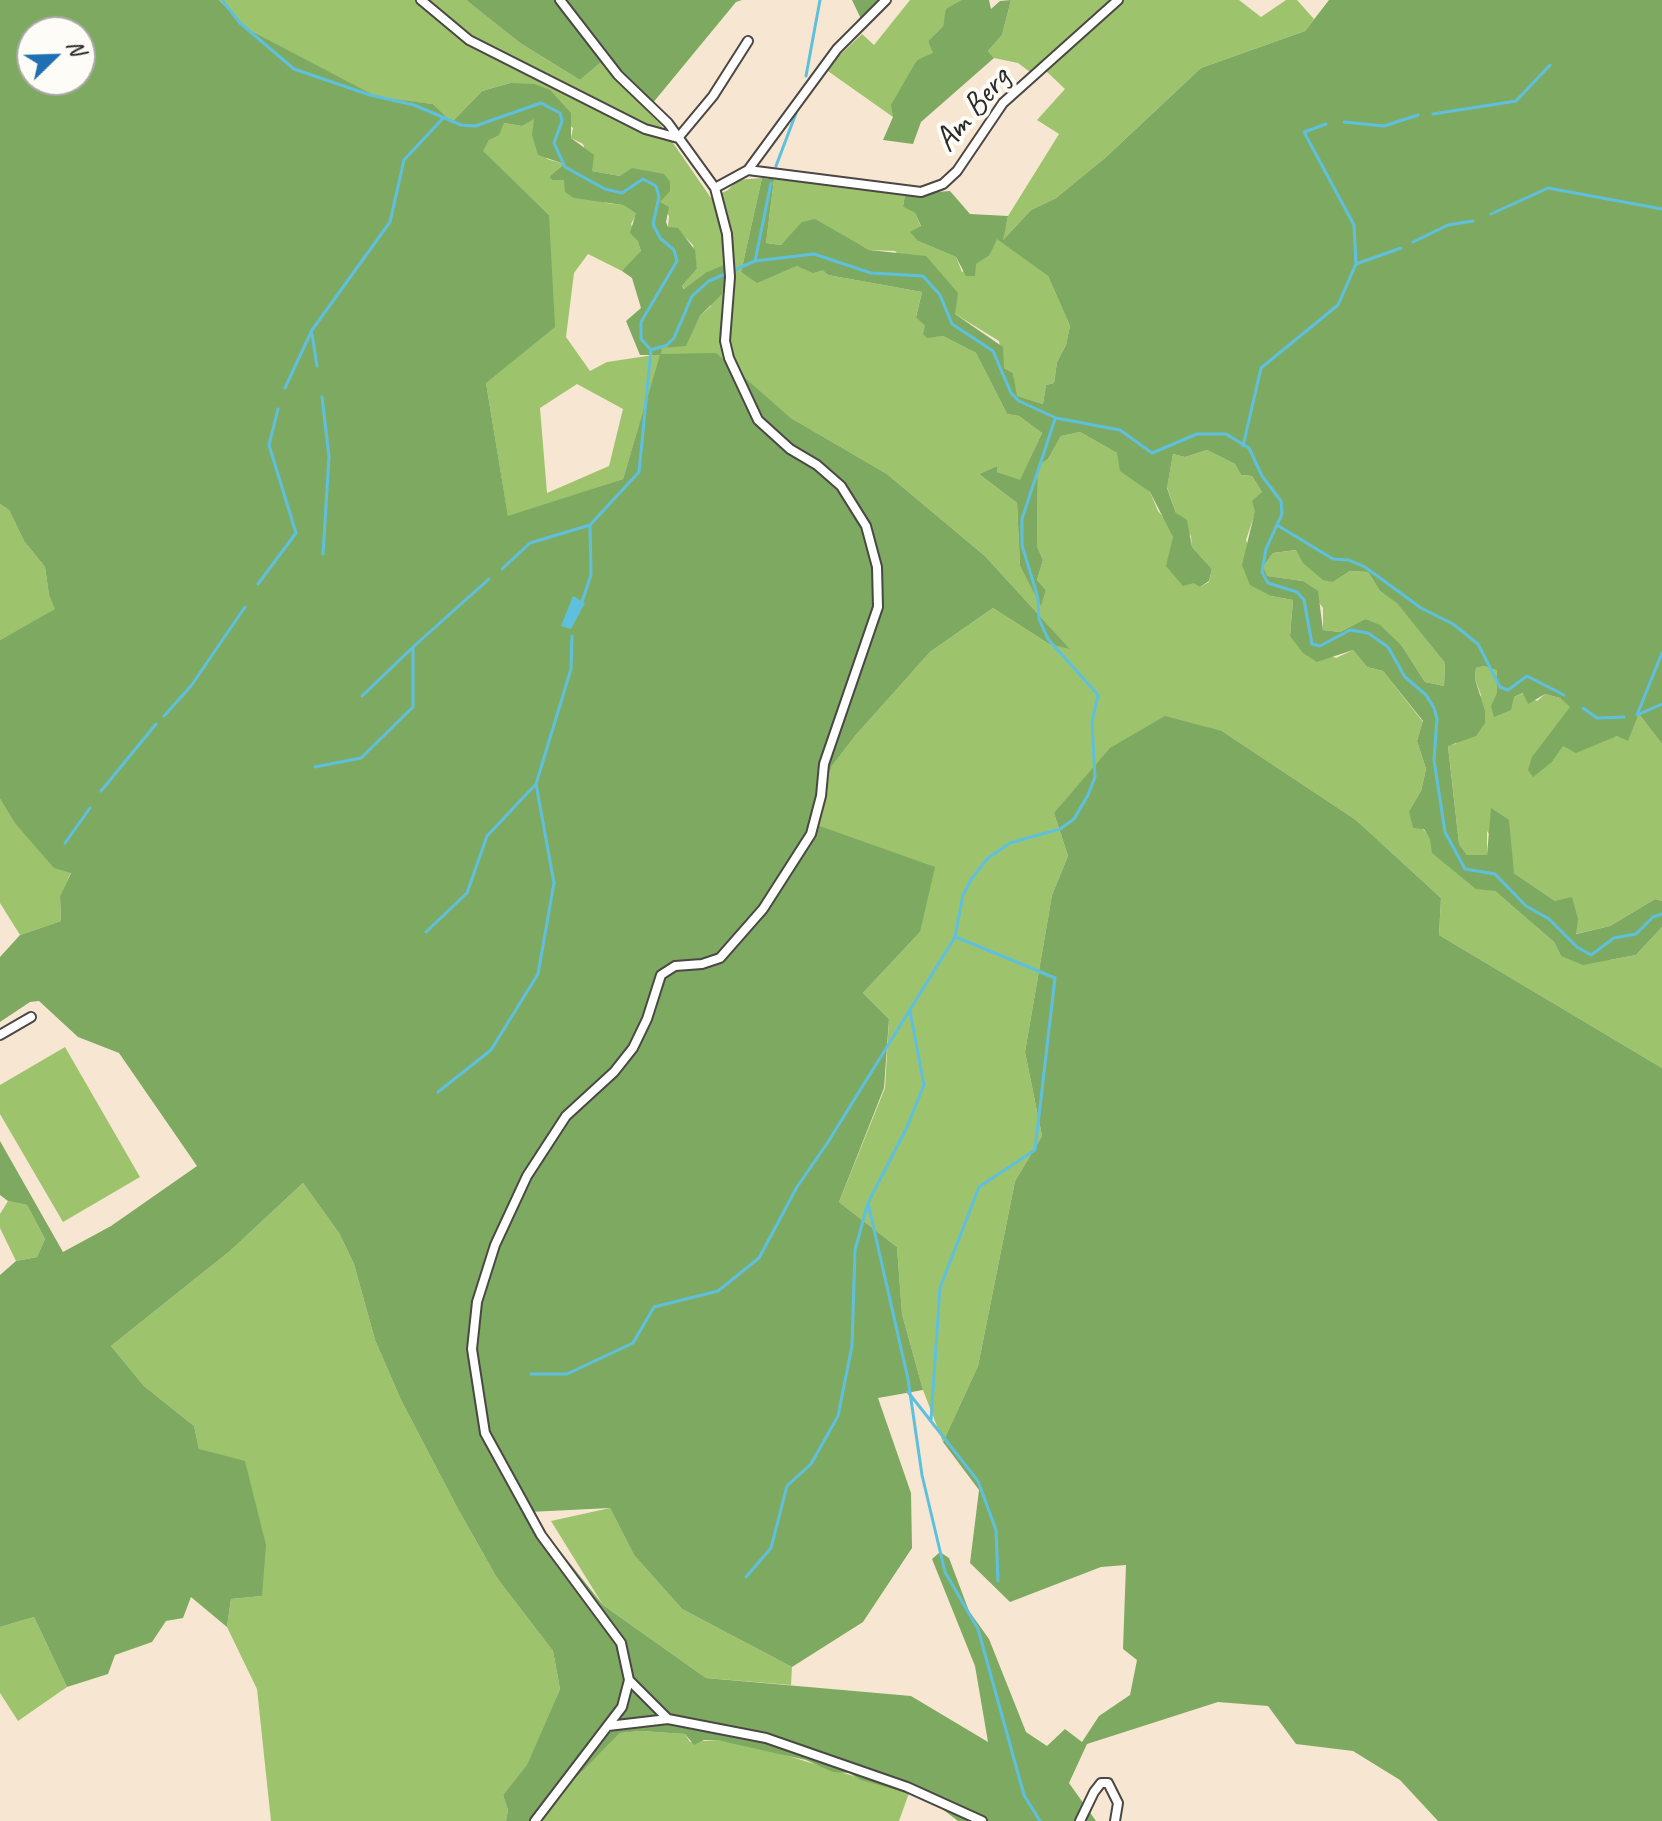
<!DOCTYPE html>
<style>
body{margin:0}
#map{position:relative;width:1662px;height:1821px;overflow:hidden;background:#f7e7d2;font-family:Caveat,sans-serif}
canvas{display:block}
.north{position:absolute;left:16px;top:16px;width:80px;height:80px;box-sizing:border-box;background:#fdfcf7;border:2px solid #a9a8a5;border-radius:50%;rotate:67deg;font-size:22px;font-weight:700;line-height:32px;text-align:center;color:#2b2b2b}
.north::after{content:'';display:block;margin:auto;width:28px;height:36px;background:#1f6fb2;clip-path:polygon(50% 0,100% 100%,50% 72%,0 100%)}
</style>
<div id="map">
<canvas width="1662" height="1821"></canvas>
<div class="north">N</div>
</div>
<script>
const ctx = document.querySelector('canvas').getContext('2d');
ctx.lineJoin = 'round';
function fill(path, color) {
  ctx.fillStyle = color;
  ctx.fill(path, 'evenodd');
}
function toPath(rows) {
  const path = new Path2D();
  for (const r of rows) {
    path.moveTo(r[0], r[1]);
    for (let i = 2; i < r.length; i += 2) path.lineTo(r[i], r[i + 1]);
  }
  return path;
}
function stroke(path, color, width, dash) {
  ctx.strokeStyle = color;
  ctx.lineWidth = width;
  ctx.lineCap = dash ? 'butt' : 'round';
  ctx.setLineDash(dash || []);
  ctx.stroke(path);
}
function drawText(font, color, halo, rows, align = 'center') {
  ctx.font = font + ' Caveat,sans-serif';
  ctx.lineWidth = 8;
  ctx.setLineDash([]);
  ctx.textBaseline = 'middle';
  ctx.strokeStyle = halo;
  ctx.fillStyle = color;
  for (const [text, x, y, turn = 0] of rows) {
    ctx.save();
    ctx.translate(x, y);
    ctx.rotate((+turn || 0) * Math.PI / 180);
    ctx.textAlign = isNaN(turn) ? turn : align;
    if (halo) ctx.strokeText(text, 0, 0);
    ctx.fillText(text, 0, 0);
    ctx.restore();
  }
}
const green = toPath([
 [219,0,466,0,520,43,580,80,600,63,660,124,711,198,728,190,737,180,762,178,741,272,758,282,797,266,824,270,828,275,922,292,916,316,925,326,927,337,943,336,976,353,1007,414,1019,416,1042,433,1020,481,997,472,997,466,979,474,1017,503,1020,566,1041,605,1046,590,1037,580,1043,560,1037,546,1038,464,1048,459,1061,436,1080,432,1117,453,1128,474,1150,492,1158,511,1169,524,1173,537,1172,552,1200,587,1209,582,1212,569,1192,547,1191,536,1176,513,1167,487,1173,454,1185,457,1207,450,1235,464,1241,475,1252,476,1262,492,1246,540,1271,596,1293,600,1290,636,1336,658,1353,650,1367,667,1383,671,1423,722,1417,741,1426,769,1421,791,1409,811,1431,839,1433,853,1495,891,1554,942,1561,956,1610,960,1636,955,1662,927,1662,1068,1439,935,1441,898,1356,820,1222,731,1054,813,1068,856,1052,895,1025,1052,1042,1136,1015,1181,978,1366,943,1442,923,1390,902,1314,897,1247,839,1202,885,1088,889,1019,863,993,920,932,811,823,832,766,855,736,930,652,993,608,1049,644,1069,648,985,556,887,474,791,418,733,369,661,354,623,479,508,517,486,383,549,215,482,151,489,140,504,123,522,126,534,118,547,159,564,164,549,177,552,180,564,180,606,203,623,205,637,213,631,224,641,251,635,260,622,271,588,254,574,273,566,337,590,371,607,362,660,354,662,348,686,345,700,316,711,306,705,273,685,289,682,286,697,269,693,245,681,233,668,227,669,216,660,202,620,176,592,171,583,144,571,138,573,128,510,83,482,91,452,122,433,104,377,98,246,28],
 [577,384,623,409,609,466,547,493,540,408],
 [910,0,961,0,947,9,943,26,928,41,934,54,917,60,893,117,825,69,862,34,874,45],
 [1011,0,1115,0,1034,75,1018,63,994,58,988,51,1002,35],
 [1121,0,1239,0,1261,17,1286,0,1297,0,1314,19,1305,31,1201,68,1105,158,1056,198,1031,210,1002,241,1048,276,1070,326,1066,345,1057,362,1054,383,1046,385,1043,404,1016,396,1013,373,1004,368,999,341,955,314,895,251,869,250,846,238,790,237,781,245,766,243,774,179,905,194,903,207,915,213,921,227,918,241,956,257,962,272,989,256,993,243,997,238,1002,241,1008,216,1059,134,1037,120,1065,89,1046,71],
 [0,504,9,510,24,541,45,567,49,595,56,609,0,640],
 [1297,550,1333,582,1350,571,1368,572,1380,591,1397,602,1445,663,1444,686,1425,682,1402,646,1365,619,1340,632,1323,630,1323,608,1303,581,1266,576,1263,567,1273,553],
 [1484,666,1497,669,1497,693,1514,697,1524,693,1537,701,1545,694,1560,698,1571,707,1552,762,1563,745,1618,736,1628,740,1639,714,1662,744,1662,901,1655,899,1610,926,1575,934,1555,901,1514,873,1487,831,1487,856,1467,855,1459,844,1448,745,1456,744,1481,695,1475,679,1476,668],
 [0,799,14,822,71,872,60,897,61,921,20,935,0,903],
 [65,1047,140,1177,63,1222,0,1114,0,1085],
 [303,1183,339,1233,354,1264,375,1340,401,1400,458,1509,497,1578,553,1651,560,1689,527,1766,503,1795,508,1810,506,1821,271,1821,257,1689,227,1627,231,1599,262,1596,199,1449,194,1426,144,1386,111,1346,230,1251],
 [8,1201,27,1205,45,1239,37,1257,16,1261,0,1228,0,1214],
 [610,1508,634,1555,682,1609,792,1667,791,1685,706,1678,603,1605,551,1521],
 [34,1617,67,1687,18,1721,0,1693,0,1627],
 [641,1731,685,1734,690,1742,717,1740,759,1747,909,1793,899,1821,535,1821,563,1783,568,1786,620,1733]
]);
const forest = toPath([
 [0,0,219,0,246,28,377,97,433,104,452,122,482,91,510,83,534,84,550,90,571,113,571,138,594,155,592,171,620,176,632,168,664,174,670,182,670,191,660,202,669,207,666,222,668,227,678,228,695,250,697,269,682,286,684,289,705,273,731,262,732,283,723,287,722,294,700,316,686,346,662,348,661,354,716,353,791,418,887,474,985,556,1070,649,1049,644,993,608,930,652,855,736,832,766,811,823,935,867,920,932,863,993,889,1019,884,1088,839,1202,897,1247,902,1314,923,1390,878,1398,911,1493,912,1548,863,1622,792,1667,682,1609,634,1555,610,1508,529,1512,603,1605,706,1678,911,1696,988,1742,975,1666,932,1559,940,1552,949,1558,969,1611,989,1639,1026,1732,1047,1746,1065,1729,1082,1742,1099,1716,1130,1695,1137,1660,1123,1649,1126,1565,1101,1567,1010,1602,970,1563,979,1490,943,1442,978,1366,1015,1181,1042,1136,1025,1052,1052,895,1068,856,1054,813,1110,748,1165,716,1222,731,1356,820,1441,898,1439,935,1662,1068,1662,1821,1438,1821,1400,1780,1353,1751,1296,1744,1268,1706,1218,1702,1087,1744,1069,1783,1096,1821,958,1821,929,1799,861,1780,849,1773,833,1772,806,1760,717,1740,704,1740,694,1745,685,1734,641,1731,620,1733,568,1786,564,1784,535,1821,506,1821,508,1810,503,1795,527,1765,560,1689,553,1651,497,1578,458,1509,401,1400,375,1340,354,1264,339,1233,303,1183,230,1251,111,1346,144,1386,194,1426,199,1449,245,1461,266,1545,262,1596,231,1599,227,1627,191,1597,183,1618,166,1621,152,1642,115,1655,108,1674,67,1687,34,1617,0,1627,0,1275,16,1261,37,1257,45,1239,27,1205,8,1201,0,1195,0,1141,63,1252,111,1226,197,1166,119,1053,78,1037,39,1001,30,1002,0,1022,0,957,20,935,61,921,60,896,71,873,54,868,14,822,0,799,0,640,55,609,49,595,45,567,24,541,9,510,0,504],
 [32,32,80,32,80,80,32,80],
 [534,119,532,135,538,155,564,164,549,177,552,180,564,180,565,192,574,198,623,205,636,213,630,233,637,240,641,251,622,271,632,278,641,308,626,321,640,355,660,355,623,479,508,516,486,383,555,327,549,215,483,151,489,140,499,135,504,123,522,126],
 [466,0,742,0,736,2,647,110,600,63,580,80,520,43],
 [852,0,880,0,861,19],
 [961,0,989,0,991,9,1000,1,1011,0,1002,35,988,51,994,58,921,122,913,144,883,140,893,117,891,105,917,60,933,53,928,41,943,26,946,9],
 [1329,0,1662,0,1662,744,1639,714,1628,741,1617,736,1576,753,1563,746,1552,762,1533,777,1528,770,1532,757,1570,707,1560,698,1545,694,1528,704,1523,693,1514,697,1511,710,1494,717,1491,706,1497,693,1497,670,1484,666,1476,668,1475,679,1485,711,1485,723,1476,736,1448,746,1459,844,1467,855,1487,855,1491,808,1509,820,1514,873,1555,901,1572,897,1578,919,1576,934,1610,926,1655,899,1662,901,1662,927,1636,955,1583,965,1561,956,1554,942,1495,891,1476,889,1432,853,1430,839,1424,829,1413,828,1409,811,1421,791,1426,769,1417,741,1423,721,1383,671,1367,667,1353,650,1317,662,1303,653,1290,636,1293,600,1271,596,1250,585,1242,565,1255,511,1252,501,1262,492,1252,476,1241,475,1235,464,1207,450,1185,457,1173,454,1167,488,1176,513,1187,520,1192,547,1212,569,1209,581,1200,587,1194,583,1183,586,1166,566,1173,537,1150,492,1120,471,1117,453,1080,432,1061,436,1048,459,1038,465,1037,546,1043,560,1037,580,1046,590,1041,606,1020,566,1017,503,979,474,997,466,997,472,1020,480,1042,433,1019,416,1007,414,976,353,943,336,927,338,923,334,925,326,916,317,922,292,828,275,823,270,813,273,797,266,757,283,741,272,762,178,774,179,766,243,781,245,802,222,815,219,869,250,926,256,958,293,955,314,1003,347,1004,368,1013,373,1017,396,1043,404,1046,385,1054,383,1057,362,1066,345,1070,326,1048,276,997,239,989,256,976,264,975,276,966,276,956,257,918,241,910,232,921,226,915,213,903,207,905,194,950,191,970,214,1008,216,1003,240,1031,210,1056,198,1105,158,1201,68,1305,31],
 [1296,550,1303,563,1323,580,1333,582,1350,571,1368,572,1380,591,1397,603,1445,663,1444,686,1425,682,1402,646,1380,625,1365,619,1340,632,1323,630,1318,591,1303,581,1267,576,1263,567,1273,553]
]);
const water = toPath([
 [573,596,585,603,571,629,561,626]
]);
const stream = toPath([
 [222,0,240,23,294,69,370,95,414,105,461,125,475,126,541,103,560,113,562,121,554,143,565,167,605,189,622,193,643,179,656,186,659,197,653,224,660,238,674,250,677,261,641,322,641,339,651,350,667,345,674,338,692,296,709,281,755,261,814,254,871,273,923,276,940,295,952,324,993,351,1011,393,1019,401,1056,418,1120,430,1152,453,1197,434,1226,434,1249,448,1262,476,1281,501,1282,514,1266,549,1262,572,1268,583,1297,592,1304,600,1312,644,1320,646,1350,630,1368,633,1388,647,1405,677,1426,695,1434,708,1437,719,1434,760,1445,832,1465,869,1495,874,1526,906,1549,919,1577,947,1591,955,1614,938,1636,934,1653,917,1662,914],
 [806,76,820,0],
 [1433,114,1516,101,1550,65],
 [1344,122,1384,126,1418,115],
 [776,166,798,108],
 [1491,214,1548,188,1662,209],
 [1413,242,1448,225,1473,221],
 [755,261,771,183],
 [1356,264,1401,248],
 [312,334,317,366],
 [285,388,312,330,390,222,404,160,444,117],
 [322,397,329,457,323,554],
 [1243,446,1261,368,1338,305,1356,264,1354,225,1304,132,1326,124],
 [1277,525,1333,559,1349,560,1365,567,1421,608,1453,624,1478,644,1500,687,1508,690,1527,676,1564,695],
 [502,569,530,543,590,525,639,472,651,350],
 [258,584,296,533,269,445,278,409],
 [582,602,591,575,590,525],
 [362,696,411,649],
 [1583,708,1597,718,1624,717],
 [1637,715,1662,653],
 [1637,715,1662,704],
 [164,716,191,686,245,607],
 [315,767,361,758,413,707,413,647,489,579],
 [101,791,156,724],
 [65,843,90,808],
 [426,932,467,893,487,836,536,784],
 [438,1092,491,1050,538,974,554,883,536,784,571,669,572,636],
 [868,1203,908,1379,922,1475,945,1572,978,1629,1024,1795,1040,1821],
 [531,1374,567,1374,633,1343,654,1307,718,1291,759,1258,797,1187,828,1142,955,937,963,895,972,878,988,858,1010,843,1060,829,1074,819,1088,795,1095,777,1092,722,1098,695,1048,639,1039,619,1038,598,1022,545,1022,519,1055,419],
 [908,1392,978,1481,996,1530,998,1581],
 [931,1420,940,1288,979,1187,1035,1150,1055,978,956,937],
 [746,1577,771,1548,787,1486,811,1464,838,1416,852,1346,855,1250,868,1203,907,1127,924,1085,910,1011]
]);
const minor = toPath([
 [421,0,469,40,645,129,678,138],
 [678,138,713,96,748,41],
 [748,170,921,192,943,184,957,171,1003,103,1118,0],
 [715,188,748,170,837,49,886,0],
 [0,1035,31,1017],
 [629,1680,668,1719],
 [608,1726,668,1719,766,1738,907,1787,982,1821],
 [535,1821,622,1707,629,1680,621,1643,541,1535,485,1433,472,1349,477,1302,495,1245,527,1176,566,1116,614,1072,633,1048,647,1019,661,975,675,966,702,964,720,958,763,909,811,834,821,796,824,764,878,607,877,567,866,526,841,486,817,465,790,449,758,420,729,358,725,341,730,277,727,234,715,188,668,123,618,75,560,0],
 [1080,1821,1094,1792,1101,1783,1108,1783,1118,1803,1115,1821]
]);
const streetNames = [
 ["Am Berg",973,110,-50]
];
fill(green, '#9ec36d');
fill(forest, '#7ea960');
fill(water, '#5fc0de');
stroke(stream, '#5fc0de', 3);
stroke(minor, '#4a4744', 12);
stroke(minor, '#fff', 8);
drawText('34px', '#2b2b2b', '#fdfcf7', streetNames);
</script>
